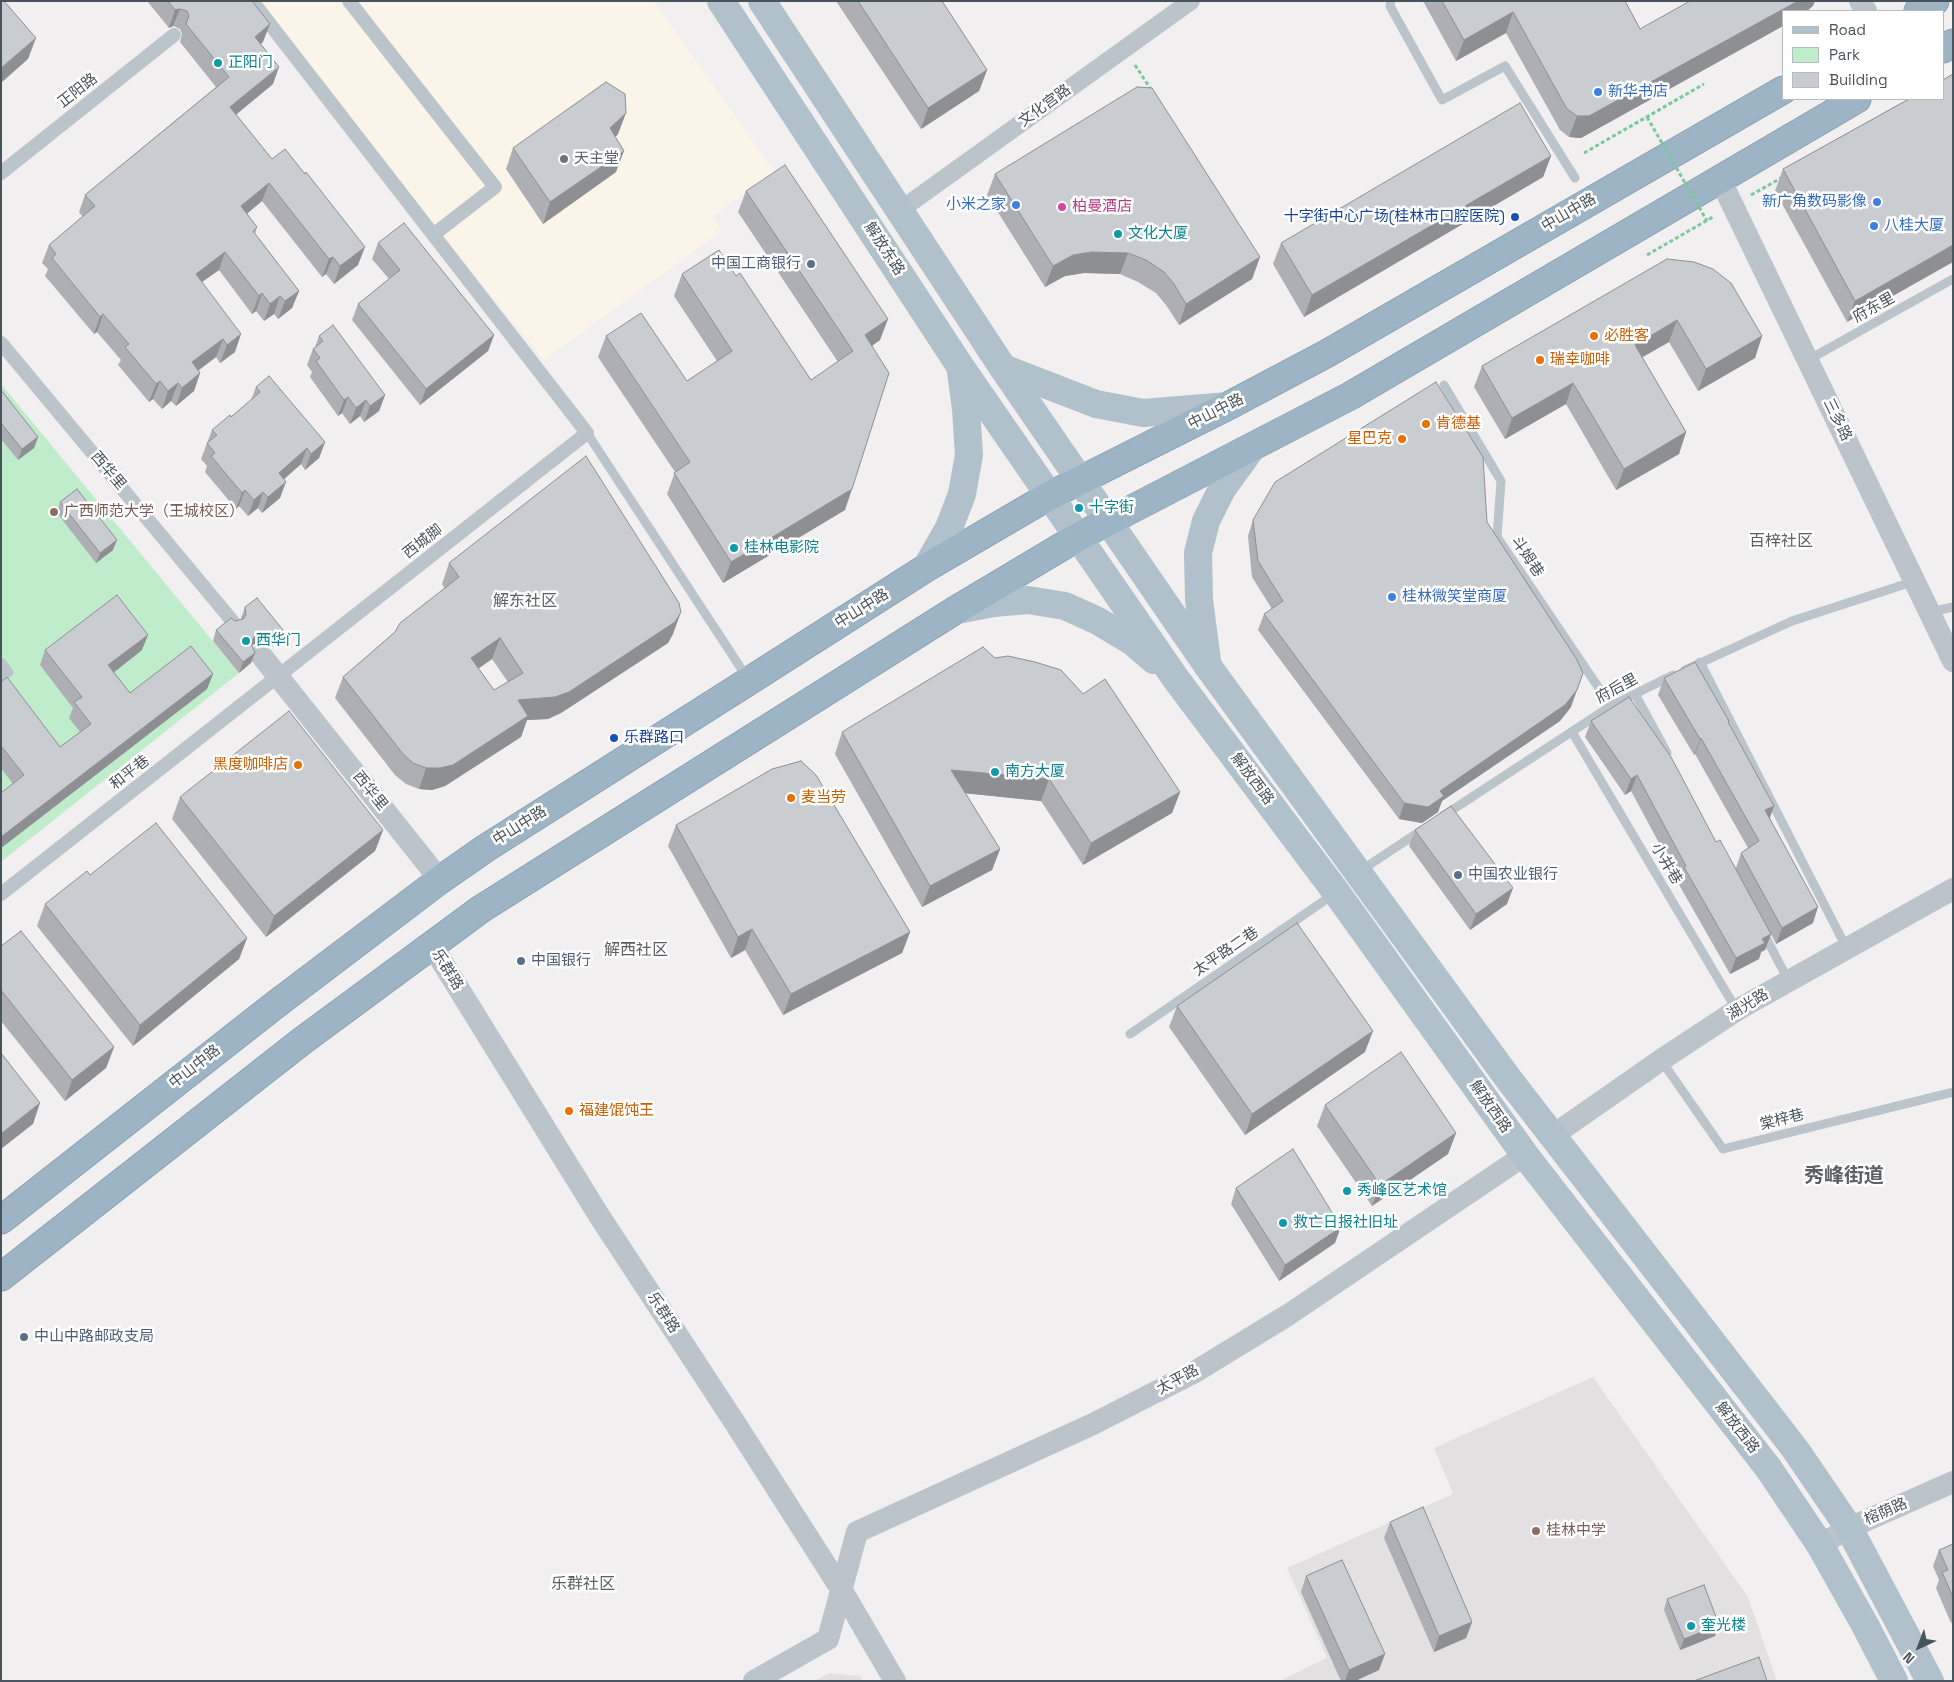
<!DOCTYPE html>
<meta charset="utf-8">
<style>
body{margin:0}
#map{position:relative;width:1954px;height:1682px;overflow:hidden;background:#f1efef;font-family:"Space Grotesk",sans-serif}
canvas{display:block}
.frame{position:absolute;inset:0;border:2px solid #48545b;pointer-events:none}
.legend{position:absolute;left:1782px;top:10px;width:162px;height:90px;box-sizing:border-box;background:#fff;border:1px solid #b6bbbd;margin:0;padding:6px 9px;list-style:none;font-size:15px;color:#48545b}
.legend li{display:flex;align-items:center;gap:10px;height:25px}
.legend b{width:25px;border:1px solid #b6bbbd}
.north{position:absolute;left:1894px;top:1622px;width:50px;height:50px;-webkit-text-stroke:4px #fff;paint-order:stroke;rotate:223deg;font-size:14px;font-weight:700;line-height:20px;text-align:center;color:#48545b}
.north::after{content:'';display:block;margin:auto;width:18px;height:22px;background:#48545b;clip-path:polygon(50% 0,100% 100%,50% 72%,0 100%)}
</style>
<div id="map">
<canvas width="1954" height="1682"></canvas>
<div class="frame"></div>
<ul class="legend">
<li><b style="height:6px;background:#b0c1cc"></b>Road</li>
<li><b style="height:14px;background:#bfedcc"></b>Park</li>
<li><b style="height:14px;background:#c9ccd1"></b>Building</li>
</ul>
<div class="north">N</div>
</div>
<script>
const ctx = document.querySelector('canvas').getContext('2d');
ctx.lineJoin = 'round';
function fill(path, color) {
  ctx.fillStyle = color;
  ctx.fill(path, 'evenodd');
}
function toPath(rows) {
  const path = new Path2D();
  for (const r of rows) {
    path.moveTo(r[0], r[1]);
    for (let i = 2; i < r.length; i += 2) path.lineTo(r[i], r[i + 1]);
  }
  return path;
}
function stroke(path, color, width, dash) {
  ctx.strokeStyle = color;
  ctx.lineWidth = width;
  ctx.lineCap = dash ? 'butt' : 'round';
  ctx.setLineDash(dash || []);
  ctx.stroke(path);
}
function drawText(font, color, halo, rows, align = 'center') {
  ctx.font = font + ' "Space Grotesk","Noto Sans SC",sans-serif';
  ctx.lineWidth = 5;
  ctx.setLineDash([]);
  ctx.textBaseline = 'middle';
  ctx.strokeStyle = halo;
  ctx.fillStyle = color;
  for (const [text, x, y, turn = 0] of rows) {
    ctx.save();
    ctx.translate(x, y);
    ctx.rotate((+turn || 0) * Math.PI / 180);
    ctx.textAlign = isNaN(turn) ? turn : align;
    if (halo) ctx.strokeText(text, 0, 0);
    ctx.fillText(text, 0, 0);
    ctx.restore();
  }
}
const commercial = toPath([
 [252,1,654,1,774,171,712,217,722,231,544,360]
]);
const education = toPath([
 [1593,1377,1748,1597,1777,1681,1279,1681,1327,1658,1287,1568,1453,1494,1434,1448],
 [830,1673,860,1676,863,1681,815,1681]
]);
const green = toPath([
 [1,384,239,673,1,862]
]);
const path = toPath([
 [1135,65,1152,91],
 [1584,153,1704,84],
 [1751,195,1783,177],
 [1647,255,1713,217]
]);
const service = toPath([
 [1391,1,1390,6,1442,100,1505,66,1575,178],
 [1808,360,1953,279],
 [1444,385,1501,481,1497,537,1611,706],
 [587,433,748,679],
 [1930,612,1953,607],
 [1,662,9,672,1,678],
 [1700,662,1847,949],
 [1685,670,1792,621,1915,581],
 [1635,694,1667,753],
 [1572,732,1736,1009],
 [1443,816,1611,706,1673,675],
 [1360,871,1422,830],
 [1763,932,1788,980],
 [1130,1034,1334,894],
 [1661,1060,1723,1149,1953,1092]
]);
const pedestrian = toPath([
 [349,1,495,187,433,235],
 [1,173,174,35],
 [1,343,234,623],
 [1,894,587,433,252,1]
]);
const minor = toPath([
 [899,211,1191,1]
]);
const tertiary = toPath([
 [1860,1,1866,11],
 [1720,179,1953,661],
 [261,655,440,880],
 [431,944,600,1217,735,1423,841,1589,895,1681],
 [1552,1136,1661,1060,1737,1010,1953,889],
 [1820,1545,1849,1528,1953,1482],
 [754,1681,828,1639,857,1532,1093,1424,1193,1373,1288,1315,1525,1155]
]);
const primary = toPath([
 [721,1,960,366,1176,679,1336,892,1525,1155,1769,1469,1820,1545,1865,1625,1894,1681],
 [762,1,1003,368,1207,665,1507,1077,1795,1449,1849,1528,1930,1681],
 [1003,368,1096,404,1143,413,1228,406],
 [926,568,949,528,962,494,969,455,966,409,961,372],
 [957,610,993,603,1028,600,1065,606,1098,621,1133,642,1154,660],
 [1207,661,1199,600,1198,553,1206,521,1222,489,1251,449]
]);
const trunk = toPath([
 [1918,11,1935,1],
 [1943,49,1953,43],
 [1,1220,275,1005,440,880,486,848,749,681,926,568,1049,496,1228,406,1326,354,1783,90],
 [1,1277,302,1041,481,909,954,611,1078,537,1350,396,1857,99]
]);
const pathBridge = toPath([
 [1647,117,1707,221]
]);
const wall = toPath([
 [147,1,252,1,263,42,261,44,273,84,236,115,358,265,334,284,326,274,322,277,262,201,247,214,257,227,255,234,299,291,292,308,278,319,274,314,264,321,256,311,252,314,219,270,202,282,235,352,220,363,216,357,198,371,200,373,194,391,176,406,171,401,162,409,153,399,149,402,118,365,121,360,97,332,94,334,45,276,48,269,42,263,49,245,83,217,79,212,85,195,216,87,180,42,182,34,180,29,173,26,169,28],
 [836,1,942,1,987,70,979,91,921,129],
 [1423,1,1625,1,1640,29,1813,6,1783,11,1783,26,1581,138,1569,137,1560,130,1506,33,1456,61],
 [1953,74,1847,322,1775,191,1783,169],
 [618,134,615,137,616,172,543,224,506,169,513,148],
 [1551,156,1543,177,1304,317,1273,264,1281,243],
 [995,174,1260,257,1252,279,1179,325,1166,305,1156,293,1138,282,1120,274,1084,273,1065,276,1045,287,987,195],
 [746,191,880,340,872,346,845,510,723,583,667,494,675,472,598,357,606,336,687,381,717,361,674,296,682,274,736,276,811,380,838,362,738,212],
 [378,243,494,335,488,351,420,405,352,320,358,304,389,279,372,259],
 [1713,269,1762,336,1755,358,1698,391,1669,342,1642,357,1686,432,1679,454,1616,490,1566,404,1505,439,1474,387,1482,366],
 [319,336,385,395,379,411,364,422,360,416,350,424,342,413,338,416,310,377,312,372,307,365,313,349,315,347],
 [256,387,325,442,319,458,305,470,301,464,284,479,280,498,262,513,258,508,248,516,239,506,236,509,205,472,207,466,201,459,212,430,231,417,251,400],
 [1,390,38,437,34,448,18,460,1,439],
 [60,502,113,550,96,563,57,513],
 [1253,520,1487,522,1571,707,1560,721,1442,801,1438,812,1422,823,1399,819,1258,630,1264,614,1272,609,1252,577,1248,536],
 [449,563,673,634,668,643,561,713,548,719,527,720,521,737,445,786,432,790,419,789,406,784,395,775,335,698,343,677,445,589,442,584],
 [492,659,508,682,494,690,478,669],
 [245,607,283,630,279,641,271,647,266,643,260,642,252,645,251,663,239,673,213,641,216,630,235,621,241,620,241,618],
 [45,650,142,650,114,672,130,693,213,674,207,689,1,848,1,793,13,784,1,768,1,682,60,747,80,732,69,718,73,708,40,665],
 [1664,678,1729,721,1728,723,1774,806,1770,818,1813,923,1776,944,1771,934,1765,950,1761,952,1759,959,1730,974,1678,883,1679,880,1631,791,1625,795,1585,737,1591,721,1716,842,1736,868,1741,853,1748,848,1695,754,1694,755,1658,695],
 [1083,694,1180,792,1172,813,1083,865,1041,801,965,793,1000,849,992,870,922,907,835,754,842,732],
 [180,797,383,830,375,851,266,937,172,819],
 [676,825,910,932,902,953,783,1015,745,950,731,958,668,846],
 [1415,830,1507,904,1470,930,1409,846],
 [90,875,247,938,239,959,133,1046,37,926,45,904],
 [1,946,114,1047,106,1068,65,1101,1,1021],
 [1177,1006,1365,1052,1245,1135,1169,1027],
 [1325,1105,1456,1133,1448,1154,1372,1206,1317,1126],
 [1236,1188,1335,1243,1279,1281,1231,1204],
 [1390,1522,1472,1622,1466,1638,1434,1652,1384,1538],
 [1953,1544,1953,1622,1951,1623,1936,1588,1939,1580,1933,1566,1939,1550],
 [1306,1576,1379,1670,1355,1681,1341,1681,1301,1592],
 [1667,1599,1715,1636,1680,1650,1664,1610]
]);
const shadedWall = toPath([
 [1798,1,1815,1,1813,6,1807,11,1783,11,1783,26,1581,138,1569,137,1577,116],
 [180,9,173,26,169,28,175,10],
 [1513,12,1506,33,1456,61,1464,40],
 [270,24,263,42,248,54,255,37],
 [36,38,28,59,1,83,1,68],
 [279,67,273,84,223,125,230,107],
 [987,70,979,91,921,129,928,108],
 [626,113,618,134,603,150,610,128],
 [624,151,616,172,543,224,550,202],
 [1551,156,1543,177,1304,317,1312,295],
 [269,183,262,201,234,224,241,206],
 [1953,245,1953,262,1847,322,1855,301],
 [365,247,358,265,334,284,340,266],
 [225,252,219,270,189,291,196,274],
 [1092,252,1128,253,1120,274,1084,273,1065,276,1045,287,1053,266,1073,255],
 [333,257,326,274,322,277,329,259],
 [1260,257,1252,279,1179,325,1186,304],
 [299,291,292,308,278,319,285,301],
 [262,293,256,311,252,314,259,296],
 [280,296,274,314,264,321,270,304],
 [103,314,97,332,94,334,100,317],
 [888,319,880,340,857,356,865,335],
 [1677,320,1669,342,1627,366,1635,345],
 [241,334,235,352,220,363,227,345],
 [494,335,488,351,420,405,426,389],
 [1762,336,1755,358,1698,391,1706,369],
 [223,339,216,357,185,380,192,362],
 [200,373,194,391,176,406,182,388],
 [160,381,153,399,149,402,156,384],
 [178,383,171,401,162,409,168,391],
 [1573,383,1566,404,1505,439,1512,418],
 [385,395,379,411,364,422,370,406],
 [348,397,342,413,338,416,344,400],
 [366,400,360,416,350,424,356,408],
 [1686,432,1679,454,1616,490,1624,469],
 [38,437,34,448,18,460,22,449],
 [325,442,319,458,305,470,311,454],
 [307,448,301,464,273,489,279,473],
 [286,482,280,498,262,513,268,497],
 [852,489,845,510,723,583,731,562],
 [245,490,239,506,236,509,242,493],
 [263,492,258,508,248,516,254,500],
 [117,540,113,550,96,563,100,553],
 [681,612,673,634,668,643,561,713,548,719,527,720,521,737,445,786,432,790,419,789,426,768,518,700],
 [283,630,279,641,271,647,275,636],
 [263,631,260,642,252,645,249,650,253,639,256,634],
 [148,635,142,650,103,681,108,665],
 [500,638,492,659,463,679,471,658],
 [255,653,251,663,239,673,243,662],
 [1583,673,1571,707,1560,721,1442,801,1438,812,1422,823,1399,819,1404,803,1440,791],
 [213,674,207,689,1,848,1,837],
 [1701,738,1695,754,1694,755,1700,739],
 [951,770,1049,779,1041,801,943,791],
 [1637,775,1631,791,1625,795,1631,779],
 [1180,792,1172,813,1083,865,1091,843],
 [1774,806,1768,822,1765,810],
 [383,830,375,851,266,937,274,916],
 [1000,849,992,870,922,907,930,886],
 [1513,888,1507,904,1470,930,1476,914],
 [1818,907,1813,923,1776,944,1782,928],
 [752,929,745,950,731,958,738,937],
 [910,932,902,953,783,1015,791,994],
 [1771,934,1765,950,1761,952,1759,959,1730,974,1736,958,1762,939],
 [247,938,239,959,133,1046,140,1025],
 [1373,1031,1365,1052,1245,1135,1252,1114],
 [114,1047,106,1068,65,1101,72,1080],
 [40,1103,33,1124,1,1149,2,1133],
 [1456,1133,1448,1154,1372,1206,1380,1185],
 [1341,1227,1335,1243,1279,1281,1285,1265],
 [1472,1622,1466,1638,1434,1652,1439,1636],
 [1719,1625,1715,1636,1680,1650,1684,1639],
 [1385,1654,1379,1670,1355,1681,1345,1681,1349,1670]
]);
const building = toPath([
 [1,1,4,1,36,38,1,68,1,1],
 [168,1,252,1,270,24,255,37,279,67,230,107,272,159,285,149,305,174,306,172,365,247,340,266,333,257,329,259,269,183,241,206,257,227,253,231,299,291,285,301,280,296,270,304,262,293,259,296,225,252,196,274,241,334,227,345,223,339,192,362,200,373,182,388,178,383,168,391,160,381,156,384,125,347,129,344,103,314,100,317,52,258,56,254,49,245,95,206,85,195,229,77,186,24,189,16,187,11,180,9,175,10,168,1],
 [858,1,942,1,987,70,928,108,858,1],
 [1442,1,1625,1,1640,29,1690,1,1798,1,1589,116,1577,116,1567,109,1513,12,1464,40,1442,1],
 [1953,74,1953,245,1855,301,1783,169,1909,99,1943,99,1943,80,1953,74],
 [606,82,625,94,626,113,610,128,624,151,550,202,513,148,606,82],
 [1137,87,1152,88,1260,257,1186,304,1174,284,1164,272,1146,260,1128,253,1092,252,1073,255,1053,266,995,174,1137,87],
 [1520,103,1551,156,1312,295,1281,243,1520,103],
 [785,165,888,319,865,335,889,373,852,489,731,562,674,473,690,462,606,336,641,313,687,381,732,351,682,274,719,250,736,276,740,273,811,380,853,351,746,191,785,165],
 [404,223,494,335,426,389,358,304,400,270,378,243,404,223],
 [1667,259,1694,262,1713,269,1731,283,1762,336,1706,369,1677,320,1635,345,1686,432,1624,469,1573,383,1512,418,1482,366,1667,259],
 [333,325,385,395,370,406,366,400,356,408,348,397,344,400,316,361,320,358,313,349,323,341,319,336,333,325],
 [269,376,325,442,311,454,307,448,279,473,286,482,268,497,263,492,254,500,245,490,242,493,211,456,215,453,207,443,217,435,212,430,230,415,231,417,260,392,256,387,269,376],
 [1436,382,1483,457,1487,522,1576,658,1583,673,1577,690,1565,705,1440,791,1444,796,1428,807,1404,803,1264,614,1283,601,1258,561,1253,520,1275,482,1436,382],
 [1,390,38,437,22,449,1,423,1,390],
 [586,456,679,603,681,612,675,622,569,692,555,697,518,700,528,716,453,765,440,768,426,768,413,763,403,754,343,677,395,632,400,623,459,577,449,563,586,456],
 [500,638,523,673,494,690,471,658,500,638],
 [77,489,117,540,100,553,60,502,77,489],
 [117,595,148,635,108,665,130,693,191,646,213,674,1,837,1,793,24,775,1,746,1,682,7,677,60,747,91,724,74,702,82,697,45,650,117,595],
 [257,598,283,630,275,636,270,632,263,631,256,634,253,639,252,646,255,653,243,662,216,630,231,618,235,621,243,619,246,615,245,607,257,598],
 [983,647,995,658,1008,656,1035,662,1061,670,1083,694,1105,679,1180,792,1091,843,1049,779,951,770,1000,849,930,886,842,732,983,647],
 [1695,662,1729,721,1728,722,1774,806,1765,810,1818,907,1782,928,1741,853,1759,841,1701,738,1700,739,1664,678,1695,662],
 [1629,697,1671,757,1716,842,1720,840,1771,934,1762,939,1765,943,1736,958,1684,867,1686,866,1637,775,1631,779,1591,721,1629,697],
 [289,711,383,830,274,916,180,797,289,711],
 [801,761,816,775,910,932,791,994,752,929,738,937,676,825,772,769,801,761],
 [1451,806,1513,888,1476,914,1415,830,1451,806],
 [156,823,247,938,140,1025,45,904,87,871,90,875,156,823],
 [1297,923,1373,1031,1252,1114,1177,1006,1297,923],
 [21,931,114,1047,72,1080,1,990,1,946,21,931],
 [1401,1052,1456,1133,1380,1185,1325,1105,1401,1052],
 [1,1053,40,1103,2,1133,1,1132,1,1053],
 [1293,1149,1341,1227,1285,1265,1236,1188,1293,1149],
 [1423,1507,1472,1622,1439,1636,1390,1522,1423,1507],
 [1953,1544,1953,1597,1942,1572,1948,1570,1939,1550,1953,1544],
 [1342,1560,1385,1654,1349,1670,1306,1576,1342,1560],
 [1704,1585,1719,1625,1684,1639,1667,1599,1704,1585],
 [1759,1657,1767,1681,1694,1681,1759,1657]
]);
const markers = [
 [218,63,5,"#0f9aa8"],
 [1598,92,5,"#3f7fe0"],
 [564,159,5,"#6b7280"],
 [1877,202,5,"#3f7fe0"],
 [1016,205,5,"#3f7fe0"],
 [1062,207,5,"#d1479c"],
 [1515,217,5,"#1a4fb4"],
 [1874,226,5,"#3f7fe0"],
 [1118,234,5,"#0f9aa8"],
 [811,264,5,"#5c6f8a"],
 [1594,336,5,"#e8710a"],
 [1540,360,5,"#e8710a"],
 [1426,424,5,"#e8710a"],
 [1402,439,5,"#e8710a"],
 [1079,508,5,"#0f9aa8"],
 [54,512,5,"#8d6e63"],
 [734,548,5,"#0f9aa8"],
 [1392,597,5,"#3f7fe0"],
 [246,641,5,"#0f9aa8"],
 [614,738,5,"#1a4fb4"],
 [298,765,5,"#e8710a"],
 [995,772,5,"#0f9aa8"],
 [791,798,5,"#e8710a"],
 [1458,875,5,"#5c6f8a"],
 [521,961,5,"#5c6f8a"],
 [569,1111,5,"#e8710a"],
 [1347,1191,5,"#0f9aa8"],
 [1283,1223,5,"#0f9aa8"],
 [24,1337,5,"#5c6f8a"],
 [1536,1531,5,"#8d6e63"],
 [1691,1626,5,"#0f9aa8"]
];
const cultureNames = [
 ["正阳门",228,63],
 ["文化大厦",1128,234],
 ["十字街",1089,508],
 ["桂林电影院",744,548],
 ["西华门",256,641],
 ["南方大厦",1005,772],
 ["秀峰区艺术馆",1357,1191],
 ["救亡日报社旧址",1293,1223],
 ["奎光楼",1701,1626]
];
const streetNames = [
 ["正阳路",78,91,-38],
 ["文化宫路",1045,106,-36],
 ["中山中路",1569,213,-30],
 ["解放东路",884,249,57],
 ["府东里",1874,308,-29],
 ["中山中路",1216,412,-27],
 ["三多路",1837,420,64],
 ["西华里",108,471,50],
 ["西城脚",423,542,-38],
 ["斗姆巷",1527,557,56],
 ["中山中路",862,609,-32],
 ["府后里",1617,689,-28],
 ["和平巷",130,773,-38],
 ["解放西路",1252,779,53],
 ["西华里",370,791,51],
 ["中山中路",520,826,-32],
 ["小井巷",1666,864,59],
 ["太平路二巷",1226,952,-34],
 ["乐群路",447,970,58],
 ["湖光路",1748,1005,-31],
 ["中山中路",195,1067,-38],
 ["解放西路",1490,1107,55],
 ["棠梓巷",1782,1120,-14],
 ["乐群路",663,1313,57],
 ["太平路",1178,1380,-28],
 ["解放西路",1737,1428,52],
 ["榕荫路",1886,1512,-24]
];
const shopNames = [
 ["新华书店",1608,92],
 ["新广角数码影像",1867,202,"right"],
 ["小米之家",1006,205,"right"],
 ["八桂大厦",1884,226],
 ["桂林微笑堂商厦",1402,597]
];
const worshipNames = [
 ["天主堂",574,159]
];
const hotelNames = [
 ["柏曼酒店",1072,207]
];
const transitNames = [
 ["十字街中心广场(桂林市口腔医院)",1505,217],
 ["乐群路口",624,738,"left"]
];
const serviceNames = [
 ["中国工商银行",801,264,"right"],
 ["中国农业银行",1468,875],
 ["中国银行",531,961],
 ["中山中路邮政支局",34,1337]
];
const foodNames = [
 ["必胜客",1604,336],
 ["瑞幸咖啡",1550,360],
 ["肯德基",1436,424],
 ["星巴克",1392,439,"right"],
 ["黑度咖啡店",288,765,"right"],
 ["麦当劳",801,798],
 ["福建馄饨王",579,1111]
];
const educationNames = [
 ["广西师范大学（王城校区）",64,512],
 ["桂林中学",1546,1531]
];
const neighbourhoodNames = [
 ["百梓社区",1781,542],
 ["解东社区",525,602],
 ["解西社区",636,951],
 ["乐群社区",583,1585]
];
const districtNames = [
 ["秀峰街道",1844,1177]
];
fill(commercial, '#fbf4e9');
fill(education, '#e2e0e0');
fill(green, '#bfedcc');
stroke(trunk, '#7491a7', 29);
stroke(path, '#79c99a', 3, [4, 2.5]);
stroke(service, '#bbc4cb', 9);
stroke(pedestrian, '#bbc4cb', 14);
stroke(minor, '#bbc4cb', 18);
stroke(tertiary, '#bbc4cb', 22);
stroke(primary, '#b0c1cc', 28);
stroke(trunk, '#9cb4c4', 28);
stroke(pathBridge, '#79c99a', 3, [4, 2.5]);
fill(wall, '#adafb4');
fill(shadedWall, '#8d8f92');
fill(building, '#c9ccd1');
stroke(building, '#8d8f92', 1);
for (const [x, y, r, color] of markers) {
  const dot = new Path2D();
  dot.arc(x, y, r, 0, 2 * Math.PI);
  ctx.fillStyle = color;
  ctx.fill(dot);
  stroke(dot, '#fff', 2);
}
drawText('15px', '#0d838f', '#fff', cultureNames, 'left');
drawText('15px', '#48545b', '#fff', streetNames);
drawText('15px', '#366cbe', '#fff', shopNames, 'left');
drawText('15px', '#5b616d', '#fff', worshipNames, 'left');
drawText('15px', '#b23c85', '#fff', hotelNames, 'left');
drawText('15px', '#164399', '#fff', transitNames, 'right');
drawText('15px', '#4e5e75', '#fff', serviceNames, 'left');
drawText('15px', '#c56008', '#fff', foodNames, 'left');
drawText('15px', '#785e54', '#fff', educationNames, 'left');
drawText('16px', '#5c6063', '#fff', neighbourhoodNames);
drawText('bold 20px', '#5c6063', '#fff', districtNames);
</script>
